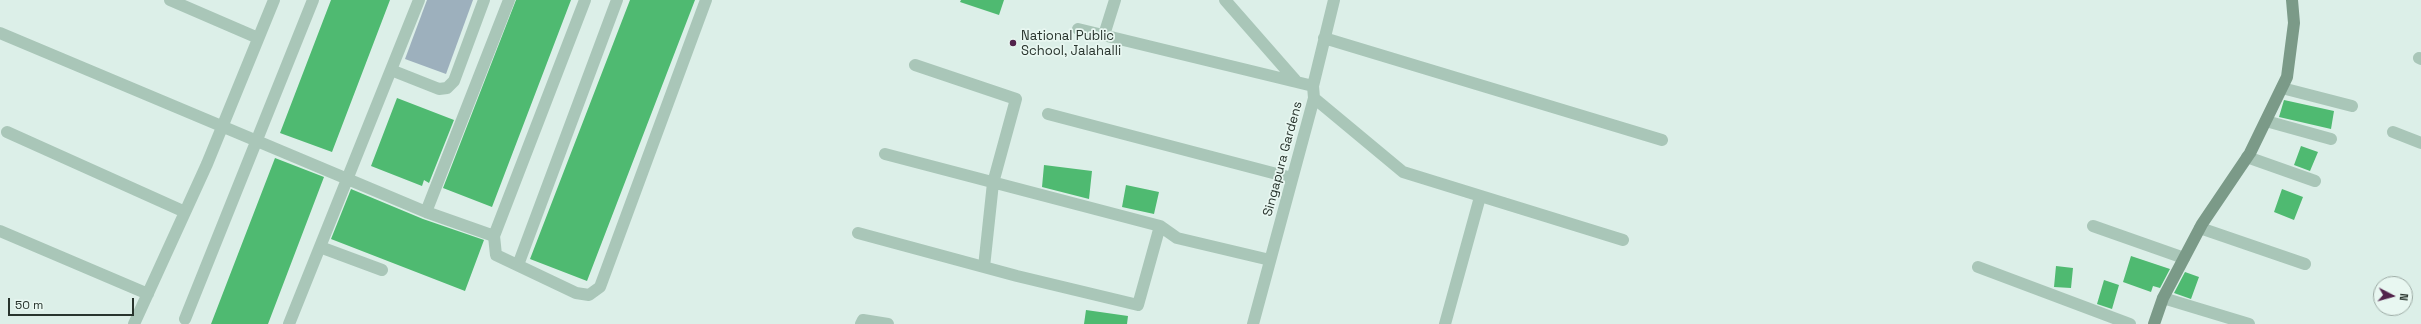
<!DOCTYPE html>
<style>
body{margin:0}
#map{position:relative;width:2421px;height:324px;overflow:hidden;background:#dcefe8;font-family:"Space Grotesk",sans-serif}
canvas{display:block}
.north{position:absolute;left:2373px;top:276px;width:40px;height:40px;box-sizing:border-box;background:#e8f7f1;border:1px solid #9ba9a3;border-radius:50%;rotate:96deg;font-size:11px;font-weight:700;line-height:16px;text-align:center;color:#28342d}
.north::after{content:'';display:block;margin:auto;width:14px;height:18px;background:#52224b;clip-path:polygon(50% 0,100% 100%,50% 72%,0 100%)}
.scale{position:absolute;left:8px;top:298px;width:126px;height:18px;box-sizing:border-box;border:2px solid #28342d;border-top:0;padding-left:5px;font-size:12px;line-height:14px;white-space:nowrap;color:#28342d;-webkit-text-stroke:3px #e8f7f1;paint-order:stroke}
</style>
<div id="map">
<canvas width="2421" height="324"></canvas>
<div class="north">N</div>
<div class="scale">50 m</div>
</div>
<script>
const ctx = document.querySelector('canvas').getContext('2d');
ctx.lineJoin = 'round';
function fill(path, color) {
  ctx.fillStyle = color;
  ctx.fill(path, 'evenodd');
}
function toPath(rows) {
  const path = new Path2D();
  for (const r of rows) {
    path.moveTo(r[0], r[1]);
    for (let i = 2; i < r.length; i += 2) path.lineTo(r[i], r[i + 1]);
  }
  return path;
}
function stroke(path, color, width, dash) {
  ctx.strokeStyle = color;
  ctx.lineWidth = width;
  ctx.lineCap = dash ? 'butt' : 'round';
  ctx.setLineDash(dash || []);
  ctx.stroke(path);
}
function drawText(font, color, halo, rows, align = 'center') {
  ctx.font = font + ' "Space Grotesk",sans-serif';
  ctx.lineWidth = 3.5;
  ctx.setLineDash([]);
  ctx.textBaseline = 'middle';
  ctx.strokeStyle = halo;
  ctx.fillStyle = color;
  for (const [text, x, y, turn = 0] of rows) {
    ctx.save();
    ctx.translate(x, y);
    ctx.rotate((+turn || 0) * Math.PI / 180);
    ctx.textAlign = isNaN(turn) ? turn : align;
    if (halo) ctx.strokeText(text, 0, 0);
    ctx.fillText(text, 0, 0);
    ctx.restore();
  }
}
const green = toPath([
 [427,0,473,0,446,74,405,59]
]);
const building = toPath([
 [331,0,390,0,332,152,280,133],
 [516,0,571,0,492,207,443,188],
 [630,0,695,0,587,281,530,259],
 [961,0,1004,0,999,15,960,2],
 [397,98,454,120,429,183,424,180,422,186,371,166],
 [2284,100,2334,111,2331,129,2279,117],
 [2301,146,2318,152,2310,171,2294,165],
 [275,158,324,177,268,324,211,324],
 [1044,165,1092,171,1089,199,1042,187],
 [1126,185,1159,192,1154,214,1122,207],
 [351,189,423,219,484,240,465,291,331,239],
 [2282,189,2303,197,2294,220,2274,212],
 [2131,256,2170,269,2160,288,2153,286,2151,292,2123,282],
 [2056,266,2073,268,2071,288,2054,287],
 [2185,272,2199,277,2191,299,2174,293],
 [2104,280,2119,285,2112,309,2097,304],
 [1086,310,1128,316,1127,324,1084,324]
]);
const street = toPath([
 [170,0,258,38],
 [585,0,494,236,496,255,576,293,589,295,600,287,706,0],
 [1225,0,1296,81],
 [1078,29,1313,86],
 [0,33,426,212,494,236],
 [1104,35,1115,0],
 [1324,38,1662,140],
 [2419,58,2421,59],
 [915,65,1016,99,993,183,984,267],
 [391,70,439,89,447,88,454,81,484,0],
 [2282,88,2352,106],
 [1314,98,1403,172,1623,240],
 [1048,114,1292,178],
 [2266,121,2331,139],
 [7,132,185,212],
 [2393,132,2421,143],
 [885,154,1160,226,1177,238,1270,260],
 [2247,157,2315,181],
 [426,212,509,0],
 [2093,226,2184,258],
 [2200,228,2305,264],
 [0,231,148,294],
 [858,233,1017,276,1138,305,1160,226],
 [320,247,382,270],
 [518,265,617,0],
 [1978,267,2130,324],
 [2163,298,2249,324],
 [185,319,313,0],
 [134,324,207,164,274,0],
 [289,324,419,0],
 [861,324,863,320,888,324],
 [1253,324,1314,98,1313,86,1334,0],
 [1445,324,1480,197]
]);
const secondary = toPath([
 [2154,324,2163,298,2202,224,2250,153,2287,77,2294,23,2292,0]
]);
const markers = [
 [1013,43,4,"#52224b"]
];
const poiNames = [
 ["National Public",1021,36],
 ["School, Jalahalli",1021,51]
];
const streetNames = [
 ["Singapura Gardens",1283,159,-75]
];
fill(green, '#9db0bd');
fill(building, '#4fba71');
stroke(street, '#a9c6b8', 12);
stroke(secondary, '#7b9a88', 12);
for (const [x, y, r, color] of markers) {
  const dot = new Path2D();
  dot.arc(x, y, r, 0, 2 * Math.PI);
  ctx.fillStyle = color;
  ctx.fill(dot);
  stroke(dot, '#e8f7f1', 1.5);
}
drawText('13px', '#28342d', '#e8f7f1', poiNames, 'left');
drawText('13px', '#28342d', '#e8f7f1', streetNames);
</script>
